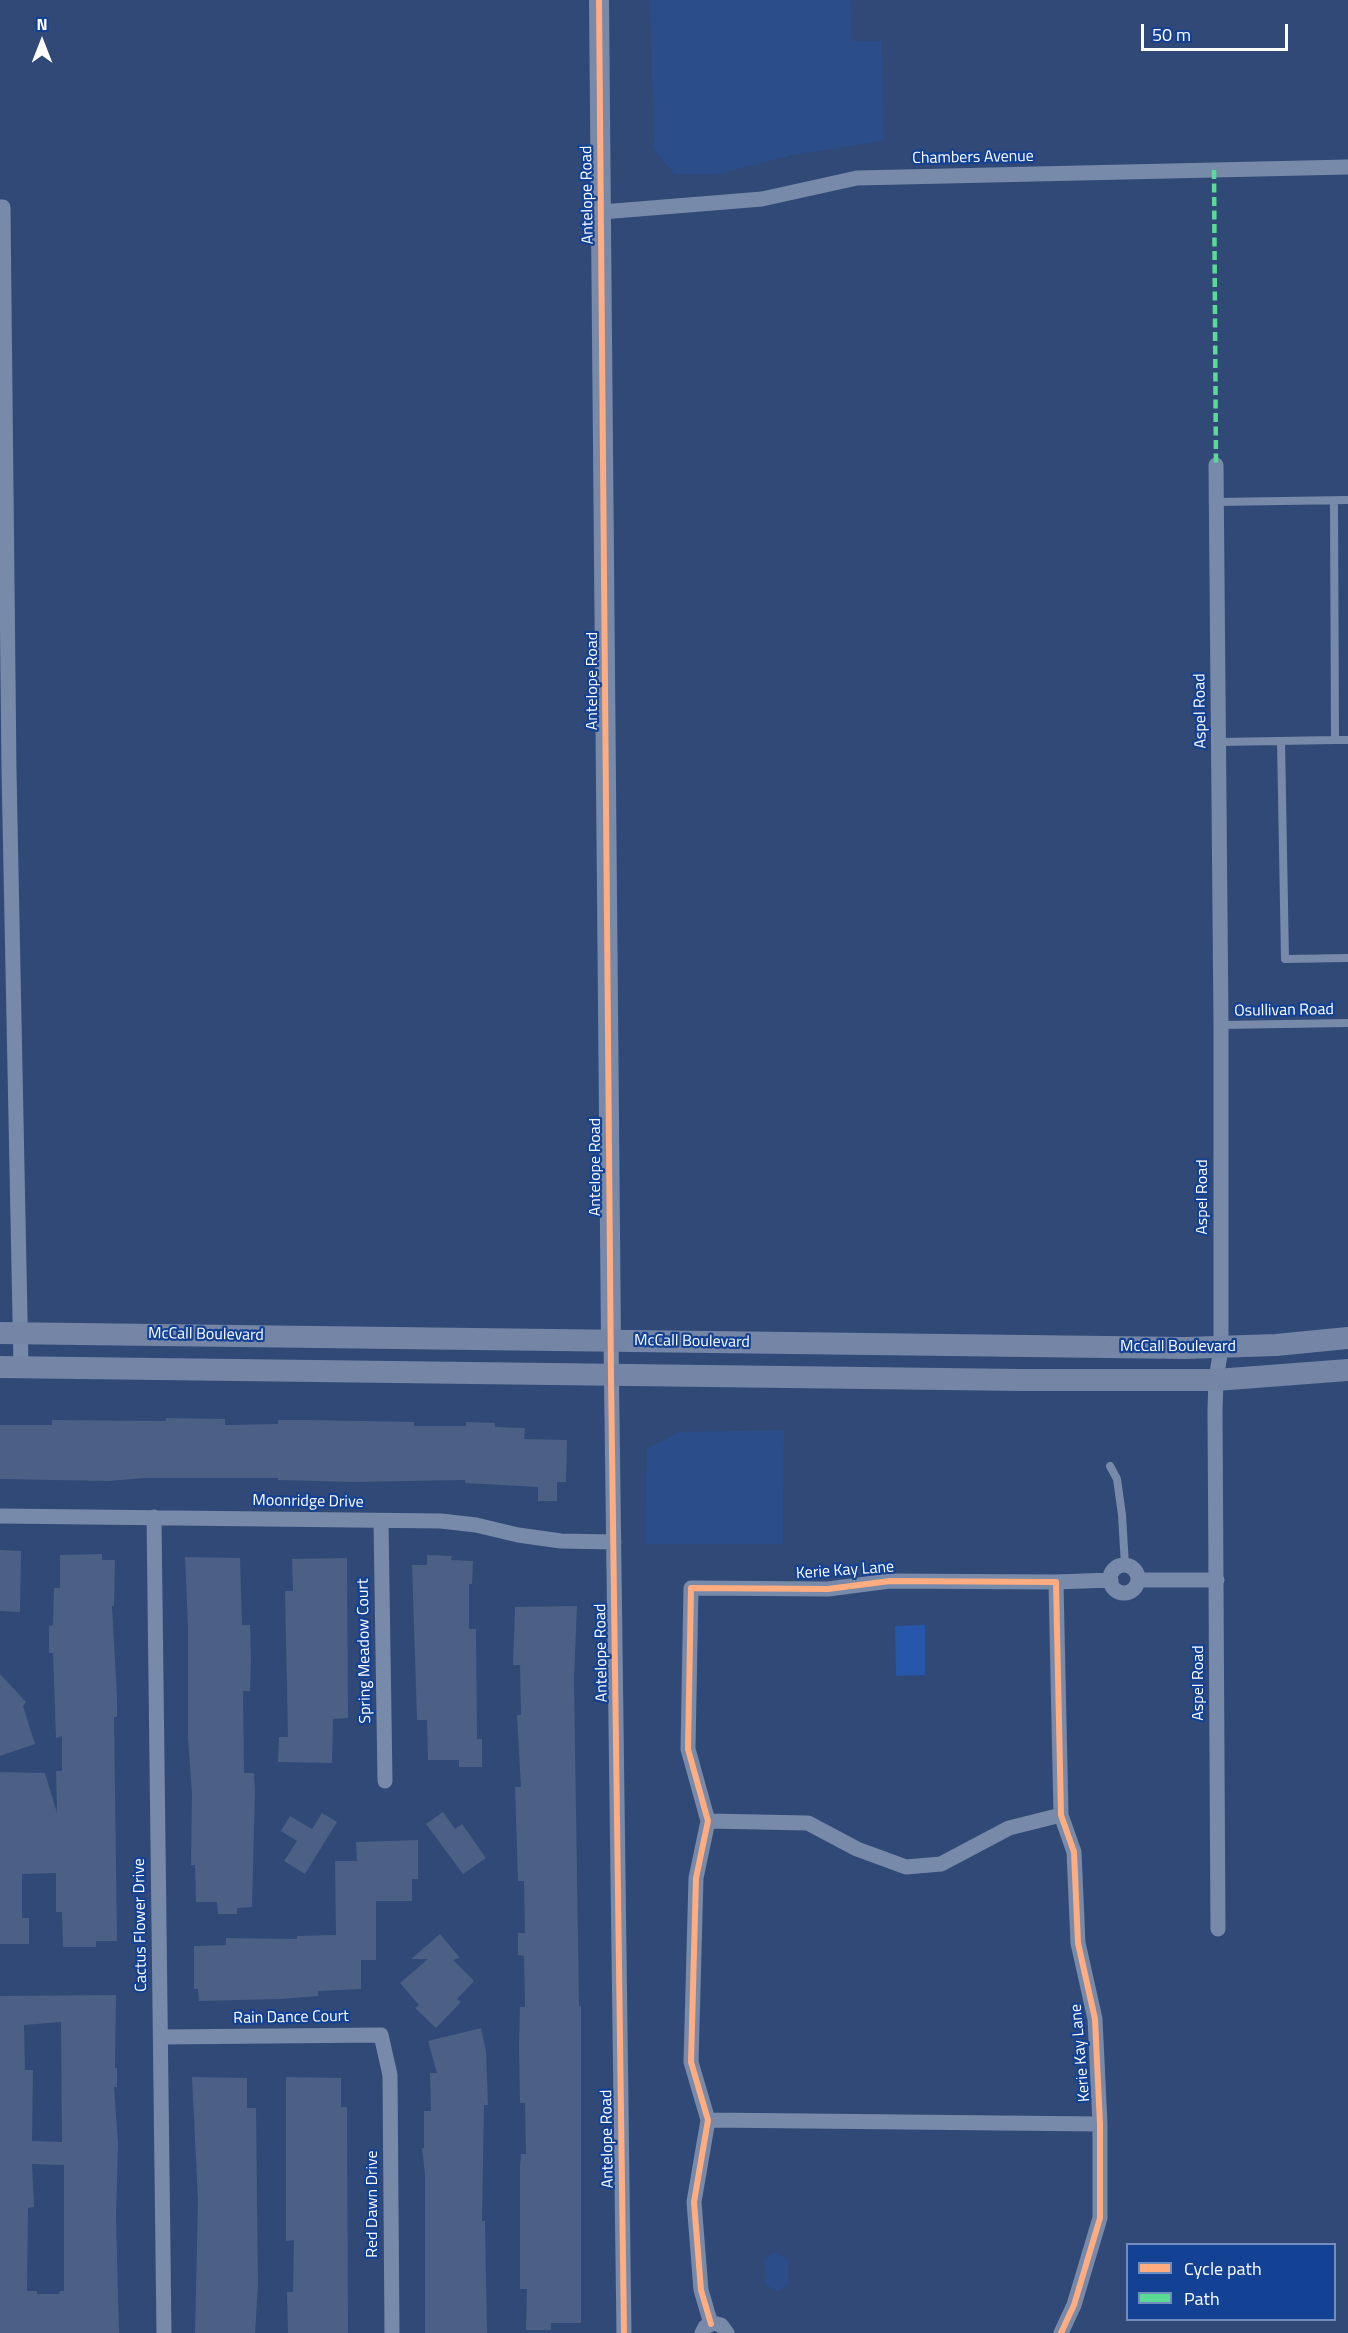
<!DOCTYPE html>
<style>
body{margin:0}
#map{position:relative;width:1348px;height:2333px;overflow:hidden;background:#304976;font-family:"Titillium Web",sans-serif}
canvas{display:block}
.legend{position:absolute;left:1126px;top:2243px;width:210px;height:78px;box-sizing:border-box;background:#134193;border:2px solid #718dbe;margin:0;padding:8px 10px;list-style:none;font-size:18px;color:#fff}
.legend li{display:flex;align-items:center;gap:12px;height:30px}
.legend b{width:30px;border:2px solid #718dbe}
.north{position:absolute;left:12px;top:12px;width:60px;height:60px;-webkit-text-stroke:4px #134193;paint-order:stroke;rotate:0deg;font-size:16px;font-weight:700;line-height:24px;text-align:center;color:#fff}
.north::after{content:'';display:block;margin:auto;width:21px;height:27px;background:#fff;clip-path:polygon(50% 0,100% 100%,50% 72%,0 100%)}
.scale{position:absolute;left:1141px;top:24px;width:147px;height:27px;box-sizing:border-box;border:3px solid #fff;border-top:0;padding-left:8px;font-size:18px;line-height:21px;white-space:nowrap;color:#fff;-webkit-text-stroke:4px #134193;paint-order:stroke}
</style>
<div id="map">
<canvas width="1348" height="2333"></canvas>
<ul class="legend">
<li><b style="height:8px;background:#ffac80"></b>Cycle path</li>
<li><b style="height:8px;background:#5adb95"></b>Path</li>
</ul>
<div class="north">N</div>
<div class="scale">50 m</div>
</div>
<script>
const ctx = document.querySelector('canvas').getContext('2d');
ctx.lineJoin = 'round';
function fill(path, color) {
  ctx.fillStyle = color;
  ctx.fill(path, 'evenodd');
}
function toPath(rows) {
  const path = new Path2D();
  for (const r of rows) {
    if (r.length === 3) {
      path.moveTo(r[0] + r[2], r[1]);
      path.arc(r[0], r[1], r[2], 0, 2 * Math.PI);
      continue;
    }
    path.moveTo(r[0], r[1]);
    for (let i = 2; i < r.length; i += 2) path.lineTo(r[i], r[i + 1]);
  }
  return path;
}
function stroke(path, color, width, dash) {
  ctx.strokeStyle = color;
  ctx.lineWidth = width;
  ctx.lineCap = dash ? 'butt' : 'round';
  ctx.setLineDash(dash || []);
  ctx.stroke(path);
}
function drawText(font, color, halo, rows, align = 'center') {
  ctx.font = font + ' "Titillium Web",sans-serif';
  ctx.lineWidth = 4.5;
  ctx.setLineDash([]);
  ctx.textBaseline = 'middle';
  ctx.strokeStyle = halo;
  ctx.fillStyle = color;
  for (const [text, x, y, turn = 0] of rows) {
    ctx.save();
    ctx.translate(x, y);
    ctx.rotate((+turn || 0) * Math.PI / 180);
    ctx.textAlign = isNaN(turn) ? turn : align;
    if (halo) ctx.strokeText(text, 0, 0);
    ctx.fillText(text, 0, 0);
    ctx.restore();
  }
}
const green = toPath([
 [925,1625,925,1675,896,1676,895,1626]
]);
const water = toPath([
 [650,0,851,0,852,41,882,41,884,141,797,154,718,174,674,174,654,149],
 [784,1430,783,1544,645,1544,647,1449,679,1432],
 [775,2253,788,2259,788,2285,778,2291,765,2285,764,2258]
]);
const building = toPath([
 [166,1418,225,1419,225,1425,278,1424,278,1420,311,1420,414,1422,414,1426,466,1426,466,1422,495,1423,495,1427,525,1428,524,1439,567,1440,566,1482,557,1482,557,1501,538,1501,538,1487,465,1483,465,1480,353,1482,278,1480,278,1478,145,1478,108,1481,0,1479,0,1425,52,1425,52,1420,166,1421],
 [0,1550,21,1551,20,1612,0,1611],
 [102,1554,102,1560,115,1560,114,1606,112,1606,117,1697,117,1717,114,1717,117,1941,96,1941,96,1947,63,1947,62,1912,56,1912,56,1873,22,1874,22,1918,29,1918,29,1944,0,1944,0,1772,45,1773,57,1813,56,1771,62,1771,62,1736,56,1738,53,1653,49,1653,49,1626,53,1625,54,1588,60,1588,60,1555],
 [427,1555,452,1556,451,1560,473,1561,472,1584,469,1584,469,1629,476,1629,477,1739,482,1739,482,1767,459,1767,459,1760,428,1760,427,1720,417,1720,412,1565,427,1565],
 [185,1557,240,1558,242,1625,250,1625,251,1659,250,1691,243,1691,244,1773,254,1773,255,1792,252,1907,237,1908,237,1914,218,1914,217,1902,196,1902,195,1865,191,1865,192,1794,188,1738,188,1626],
 [347,1558,348,1718,333,1719,332,1763,278,1762,279,1737,288,1737,285,1591,293,1591,292,1559],
 [577,1606,574,1679,579,2006,581,2006,581,2323,551,2323,551,2330,526,2330,527,2289,520,2289,520,2166,521,2154,526,2154,525,2103,520,2103,519,2044,520,2007,525,2007,524,1956,518,1955,518,1933,525,1933,524,1881,518,1881,515,1787,521,1787,517,1715,521,1715,520,1665,513,1665,515,1607],
 [0,1674,26,1702,23,1706,35,1744,0,1756],
 [443,1812,455,1829,462,1824,486,1858,463,1874,426,1824],
 [322,1813,337,1822,305,1874,284,1861,297,1841,281,1831,290,1816,312,1829],
 [418,1840,418,1879,412,1879,412,1901,376,1901,376,1960,361,1960,361,1989,318,1991,318,1996,281,1999,199,2001,198,1989,194,1989,194,1946,226,1945,226,1938,297,1939,297,1936,336,1935,335,1861,357,1861,356,1842],
 [440,1934,460,1958,453,1960,474,1981,457,1999,461,2002,436,2028,415,2008,419,2005,400,1983,428,1959,411,1959],
 [116,1995,115,2068,117,2068,117,2087,114,2087,118,2143,116,2217,119,2333,0,2333,0,1996],
 [61,2022,62,2142,32,2141,33,2070,25,2070,24,2025],
 [32,2164,64,2165,64,2291,60,2291,59,2294,37,2294,37,2291,27,2291,28,2208,34,2207],
 [481,2028,486,2051,488,2105,484,2105,482,2221,485,2221,487,2333,425,2333,425,2174,422,2148,424,2148,424,2111,431,2111,430,2073,437,2073,428,2041],
 [192,2077,247,2078,247,2108,256,2108,258,2285,255,2333,195,2333,198,2201],
 [286,2077,341,2078,341,2107,347,2107,348,2333,288,2333,287,2292,293,2292,294,2240,286,2241]
]);
const service = toPath([
 [1216,502,1348,500],
 [1335,740,1348,740],
 [1281,741,1285,959,1348,958],
 [1220,742,1335,740,1334,501],
 [1221,1025,1348,1023],
 [1110,1466,1117,1479,1122,1515,1125,1565]
]);
const minor = toPath([
 [0,207,3,207,9,771,21,1367],
 [602,212,762,199,857,178,1348,167],
 [1216,465,1221,1025,1221,1348,1216,1380,1215,1410,1218,1929],
 [611,1341,624,2333],
 [0,1516,441,1521,476,1525,518,1535,561,1541,614,1542],
 [154,1517,164,2333],
 [381,1522,385,1781],
 [1124,1579,14],
 [1138,1580,1217,1580],
 [1056,1582,1111,1580],
 [708,1821,808,1823,857,1849,906,1867,941,1864,1009,1828,1061,1815],
 [161,2037,381,2035,390,2075,392,2333],
 [708,2120,1100,2124],
 [711,2324,701,2290,694,2202,708,2120,691,2062,696,1878,708,1821,688,1749,691,1588,828,1589,890,1581,1056,1582,1061,1815,1074,1852,1078,1943,1095,2019,1100,2124,1100,2218,1074,2305,1061,2333],
 [702,2333,705,2327,713,2323,721,2325,727,2333]
]);
const tertiary = toPath([
 [599,0,611,1341]
]);
const secondary = toPath([
 [0,1333,1185,1348,1276,1345,1348,1338],
 [0,1367,1022,1380,1216,1380,1348,1370]
]);
const quiet = toPath([
 [1214,170,1216,465]
]);
const cycleway = toPath([
 [599,0,611,1376,624,2333],
 [711,2324,701,2290,694,2202,708,2120,691,2062,696,1878,708,1821,688,1749,691,1588,828,1589,890,1581,1056,1582,1061,1815,1074,1852,1078,1943,1095,2019,1100,2124,1100,2218,1074,2305,1061,2333]
]);
const streetNames = [
 ["Chambers Avenue",973,158,-1],
 ["Antelope Road",588,195,-91],
 ["Antelope Road",593,681,-90],
 ["Aspel Road",1201,711,-91],
 ["Osullivan Road",1284,1011,-1],
 ["Antelope Road",596,1167,-90],
 ["Aspel Road",1203,1197,-90],
 ["McCall Boulevard",206,1335,1],
 ["McCall Boulevard",692,1342,1],
 ["McCall Boulevard",1178,1347],
 ["Moonridge Drive",308,1502,1],
 ["Kerie Kay Lane",845,1571,-4],
 ["Spring Meadow Court",365,1651,-91],
 ["Antelope Road",602,1653,-91],
 ["Aspel Road",1199,1683,-90],
 ["Cactus Flower Drive",141,1925,-91],
 ["Rain Dance Court",291,2018,-1],
 ["Kerie Kay Lane",1081,2053,-95],
 ["Antelope Road",608,2139,-91],
 ["Red Dawn Drive",373,2204,-90]
];
fill(green, '#2657aa');
fill(water, '#2b4d89');
fill(building, '#4b6084');
stroke(service, '#788aa9', 8);
stroke(minor, '#788aa9', 15);
stroke(tertiary, '#788aa9', 20);
stroke(secondary, '#7485a5', 22);
stroke(quiet, '#5adb95', 4.5, [9, 4.5]);
stroke(cycleway, '#ffac80', 6);
drawText('16px', '#fff', '#134193', streetNames);
</script>
